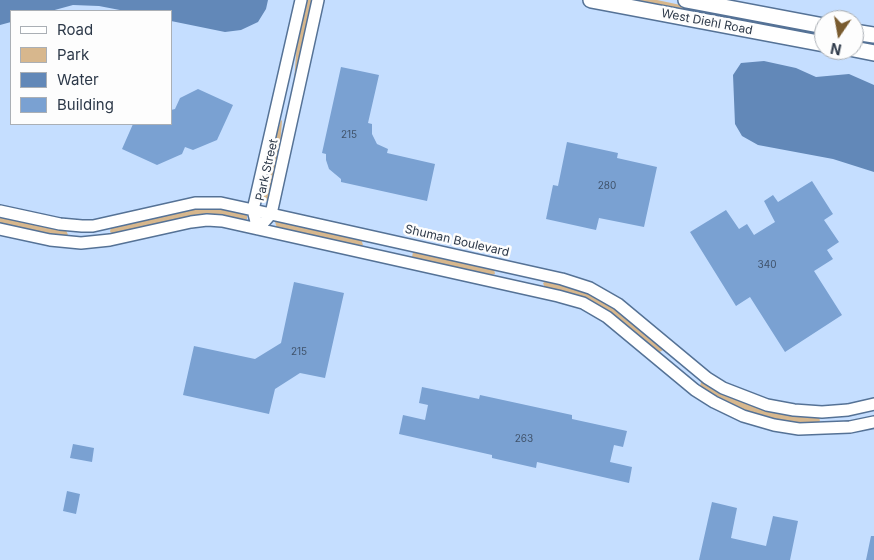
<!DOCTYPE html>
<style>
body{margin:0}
#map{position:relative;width:874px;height:560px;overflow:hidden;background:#c5deff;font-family:Inter,sans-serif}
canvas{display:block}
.legend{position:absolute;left:10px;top:10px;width:162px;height:115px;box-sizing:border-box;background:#fdfdfd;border:1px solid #aaafb5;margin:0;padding:6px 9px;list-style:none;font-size:15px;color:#2d3949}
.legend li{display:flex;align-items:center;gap:10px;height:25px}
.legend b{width:25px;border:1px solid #aaafb5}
.north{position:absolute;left:814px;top:10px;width:50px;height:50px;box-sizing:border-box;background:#fdfdfd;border:1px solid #aaafb5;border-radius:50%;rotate:192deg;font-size:14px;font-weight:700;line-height:20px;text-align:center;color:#2d3949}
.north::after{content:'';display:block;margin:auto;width:18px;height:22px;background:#795b2f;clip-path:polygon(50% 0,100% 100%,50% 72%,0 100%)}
</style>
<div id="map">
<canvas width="874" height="560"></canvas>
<ul class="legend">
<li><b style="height:6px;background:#fff"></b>Road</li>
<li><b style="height:14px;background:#d7b78d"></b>Park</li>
<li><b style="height:14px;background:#6288b8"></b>Water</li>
<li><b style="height:14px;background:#7aa1d2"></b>Building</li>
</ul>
<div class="north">N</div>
</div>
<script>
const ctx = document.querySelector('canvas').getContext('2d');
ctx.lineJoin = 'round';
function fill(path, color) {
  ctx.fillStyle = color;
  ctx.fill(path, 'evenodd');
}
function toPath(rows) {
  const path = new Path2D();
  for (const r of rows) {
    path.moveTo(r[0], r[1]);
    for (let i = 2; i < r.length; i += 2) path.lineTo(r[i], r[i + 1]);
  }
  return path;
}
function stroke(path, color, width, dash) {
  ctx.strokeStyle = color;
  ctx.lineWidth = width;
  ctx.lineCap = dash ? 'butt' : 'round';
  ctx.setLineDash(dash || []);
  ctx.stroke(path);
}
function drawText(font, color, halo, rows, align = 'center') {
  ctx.font = font + ' Inter,sans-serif';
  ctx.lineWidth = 5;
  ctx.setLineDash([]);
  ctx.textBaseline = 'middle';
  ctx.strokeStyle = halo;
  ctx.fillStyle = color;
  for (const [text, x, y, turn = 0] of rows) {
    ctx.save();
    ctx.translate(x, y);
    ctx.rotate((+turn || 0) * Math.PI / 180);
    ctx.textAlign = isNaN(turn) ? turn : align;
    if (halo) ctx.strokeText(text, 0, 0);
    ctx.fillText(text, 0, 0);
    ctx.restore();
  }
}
const green = toPath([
 [306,0,313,0,294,82,297,41],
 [618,0,657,0,690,7,689,10,684,11],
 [743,16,824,31,824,38,740,21],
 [281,120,282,121,279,159,269,201,261,200,272,148],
 [200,208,224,209,246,214,247,216,247,219,243,221,114,234,110,232,111,227],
 [0,216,66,230,68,235,66,237,50,235,0,224],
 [279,221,361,239,363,245,360,246,277,228,275,222],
 [413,252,494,269,495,274,491,275,414,259,412,257],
 [546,281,583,290,614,307,662,347,663,350,658,353,609,311,595,303,584,298,545,288,543,283],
 [703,381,732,398,751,405,771,411,818,417,820,420,819,423,816,425,792,423,748,412,731,406,702,389,700,386,701,382]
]);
const water = toPath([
 [0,0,268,0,266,9,258,22,241,30,225,32,171,21,171,11,125,11,99,6,73,5,51,11,11,11,11,22,0,25],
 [764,61,796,68,816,77,849,74,874,85,874,172,833,159,758,145,742,136,735,124,733,75,741,63]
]);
const building = toPath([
 [341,67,379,75,368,123,372,124,372,134,377,144,388,149,387,153,435,164,427,201,341,182,341,179,329,169,326,160,326,154,322,153],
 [198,89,233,105,217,140,193,150,185,147,182,154,157,165,122,149,133,124,171,124,171,110,175,109,180,98],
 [567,142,618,153,617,158,657,167,644,227,599,218,596,230,546,219,553,185,558,186],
 [812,181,833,214,824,220,839,242,827,250,833,259,814,271,842,315,785,352,750,297,736,306,690,232,726,210,739,229,747,224,754,235,775,222,764,201,773,195,778,202],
 [294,282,344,293,325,378,300,373,275,389,269,414,183,395,194,346,255,359,281,343],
 [422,387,479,399,480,395,572,415,572,419,627,431,623,447,614,445,610,462,632,467,629,483,537,462,536,468,492,458,492,455,399,434,403,415,425,420,428,405,419,403],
 [73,444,94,448,92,462,70,458],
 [67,491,80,494,76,514,63,511],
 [712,502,737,508,731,538,766,546,773,516,798,521,790,560,699,560],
 [871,536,874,536,874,560,866,560]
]);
const street = toPath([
 [0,211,60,224,82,226,93,226,195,203,221,203,253,210,562,279,590,288,618,304,707,378,723,388,767,405,794,410,822,412,848,410,874,404],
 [0,229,50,240,81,243,110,240,191,222,207,220,222,221,558,296,583,303,607,317,695,390,714,402,743,416,774,425,799,429,850,427,874,422],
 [258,229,271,214,318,0],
 [258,229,253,210,301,0]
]);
const secondary = toPath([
 [591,0,824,44],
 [686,0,824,26],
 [854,32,874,35],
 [854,49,874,53]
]);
const numberNames = [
 ["215",349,135],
 ["280",607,186],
 ["340",767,265],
 ["215",299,352],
 ["263",524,439]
];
const streetNames = [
 ["West Diehl Road",707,22,11],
 ["Park Street",267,170,-77],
 ["Shuman Boulevard",457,241,13]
];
fill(green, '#d7b78d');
fill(water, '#6288b8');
fill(building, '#7aa1d2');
stroke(street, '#557296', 14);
stroke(secondary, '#557296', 18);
stroke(street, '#fff', 11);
stroke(secondary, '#fff', 15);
drawText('10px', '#40536b', null, numberNames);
drawText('12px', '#2d3949', '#fdfdfd', streetNames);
</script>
